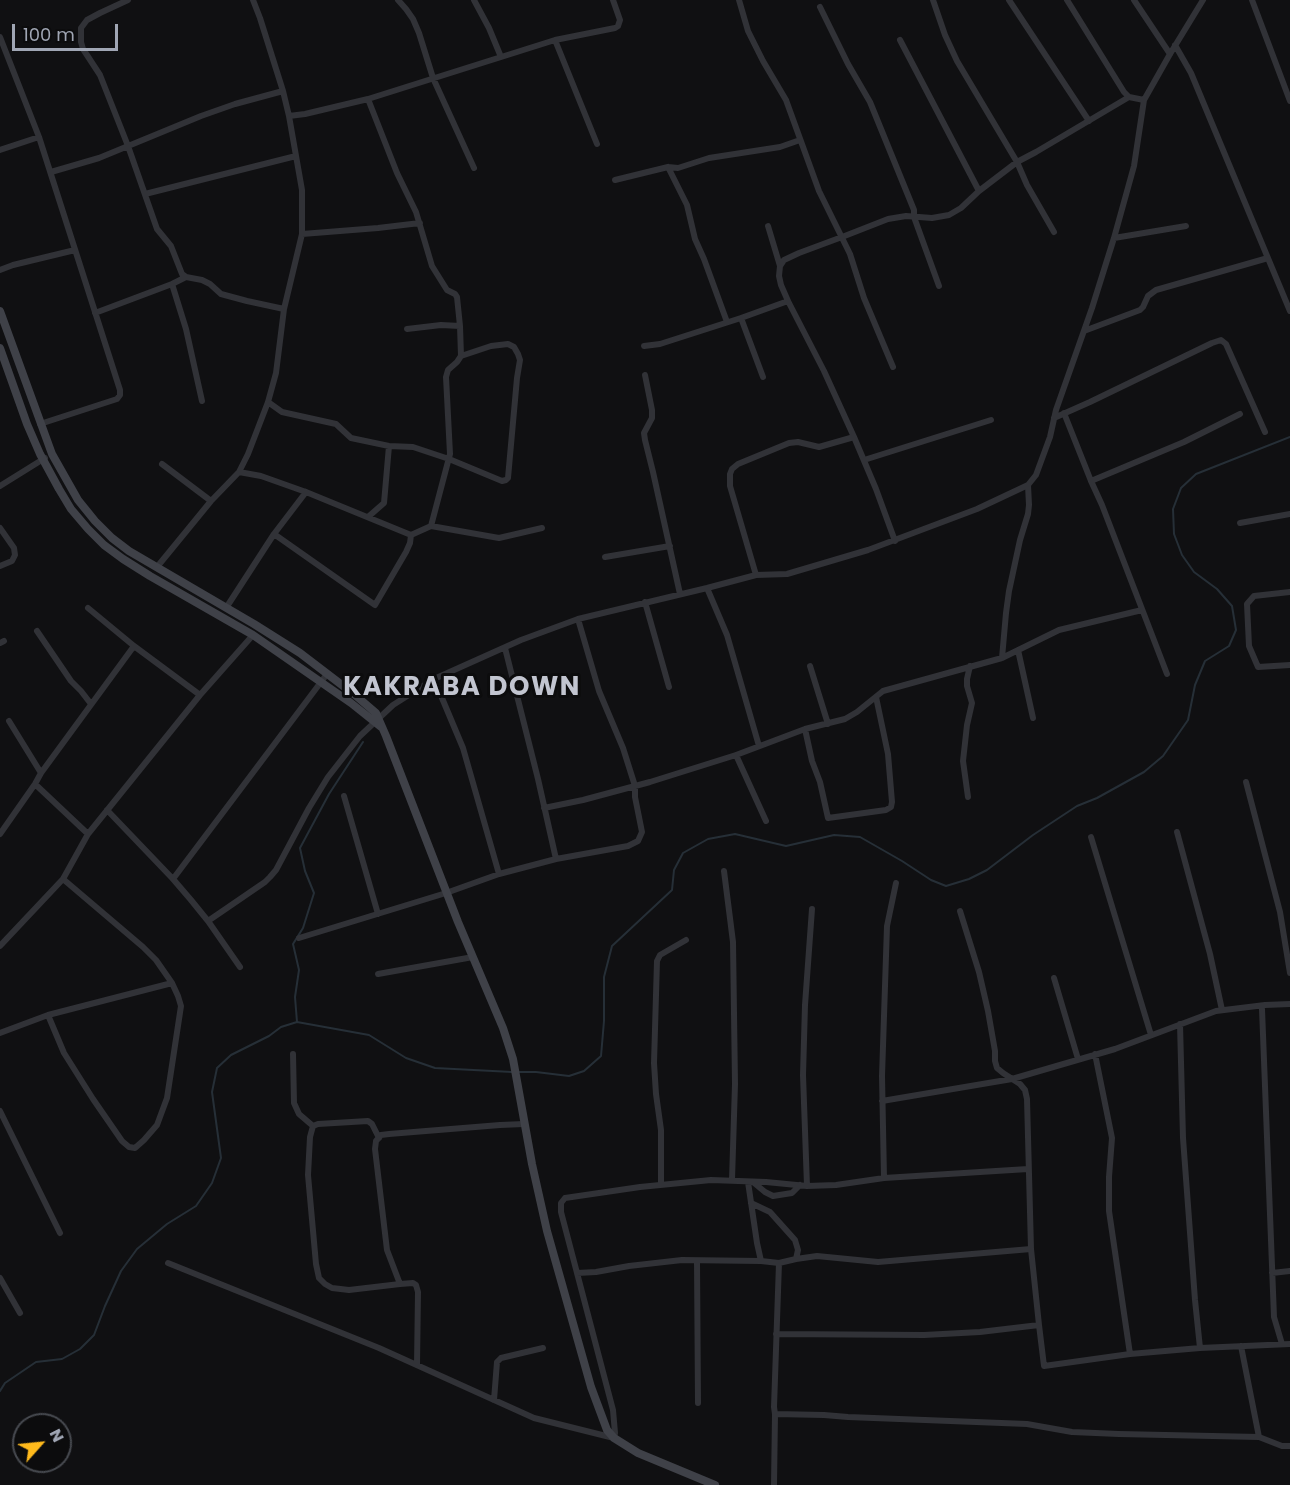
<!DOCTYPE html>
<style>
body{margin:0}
#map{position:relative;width:1290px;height:1485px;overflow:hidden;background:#101012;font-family:Poppins,sans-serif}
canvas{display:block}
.north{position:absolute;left:12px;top:1413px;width:60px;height:60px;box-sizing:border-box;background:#0c0c0d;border:2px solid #474a50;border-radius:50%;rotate:63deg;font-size:16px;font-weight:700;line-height:24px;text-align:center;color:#a0a6b4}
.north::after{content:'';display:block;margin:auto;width:21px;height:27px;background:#ffba1c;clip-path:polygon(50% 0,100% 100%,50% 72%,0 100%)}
.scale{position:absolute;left:12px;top:24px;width:106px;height:27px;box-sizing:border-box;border:3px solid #a0a6b4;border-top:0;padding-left:8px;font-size:18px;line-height:21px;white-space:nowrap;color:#a0a6b4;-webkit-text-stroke:4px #0c0c0d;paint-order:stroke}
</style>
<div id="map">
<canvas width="1290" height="1485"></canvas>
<div class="north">N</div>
<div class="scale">100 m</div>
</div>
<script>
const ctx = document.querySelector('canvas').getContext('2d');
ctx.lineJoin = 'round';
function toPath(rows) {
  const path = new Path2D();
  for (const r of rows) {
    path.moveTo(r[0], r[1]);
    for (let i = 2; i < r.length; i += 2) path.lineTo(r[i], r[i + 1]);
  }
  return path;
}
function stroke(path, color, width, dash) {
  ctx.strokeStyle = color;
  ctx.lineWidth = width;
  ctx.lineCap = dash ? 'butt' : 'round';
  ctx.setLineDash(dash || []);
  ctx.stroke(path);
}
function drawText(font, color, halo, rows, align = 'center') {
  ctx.font = font + ' Poppins,sans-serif';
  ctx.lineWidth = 6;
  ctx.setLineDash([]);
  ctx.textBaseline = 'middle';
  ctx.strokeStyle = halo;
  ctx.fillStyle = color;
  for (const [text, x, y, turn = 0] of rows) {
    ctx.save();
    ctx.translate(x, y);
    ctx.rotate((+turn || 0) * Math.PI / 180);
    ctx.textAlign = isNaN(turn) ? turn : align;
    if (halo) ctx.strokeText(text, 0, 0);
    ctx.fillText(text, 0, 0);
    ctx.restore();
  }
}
const stream = toPath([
 [297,1022,295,997,299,970,293,944,303,928,314,893,305,871,300,848,329,794,363,742],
 [518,1072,536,1072,569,1076,584,1071,601,1056,604,1021,604,977,612,946,672,890,674,870,683,853,708,839,735,834,786,846,834,835,860,837,902,861,931,880,946,886,969,879,987,870,1033,835,1077,806,1097,798,1144,772,1163,756,1188,720,1195,685,1205,661,1229,646,1236,630,1232,606,1217,589,1194,572,1182,555,1174,534,1173,509,1181,488,1196,474,1290,437],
 [0,1391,5,1383,36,1362,62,1359,80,1349,94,1335,105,1306,121,1271,137,1249,167,1224,196,1206,212,1183,221,1158,212,1092,217,1068,231,1055,269,1036,281,1027,297,1022,369,1035,406,1058,435,1068,512,1072]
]);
const street = toPath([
 [128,0,100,13,87,20,81,28,81,42,83,49,100,75,128,146,157,229,171,246,182,274,186,277,202,280,210,284,221,294,247,301,284,309],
 [398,0,406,9,413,19,419,33,433,78,474,168],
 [474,0,489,28,501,57],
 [739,0,748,31,763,61,786,100,819,191,850,254,864,298,893,367],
 [933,0,945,35,957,61,1017,162,1027,185,1054,232],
 [1009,0,1089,121],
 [1067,0,1124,92,1129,97,1144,100],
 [1134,0,1170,54],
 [1252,0,1290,101],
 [820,7,848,64,870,102,914,210,914,217,939,286],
 [0,37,39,137,120,390,120,395,117,399,40,424],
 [555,40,597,144],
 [900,40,979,191],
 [1175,45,1191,73,1290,311],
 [368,99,397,173,416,212,432,266,447,290,455,294,457,297,460,326,441,325,407,329],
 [289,116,305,114,368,99,555,40,615,28,618,26,620,20,613,0],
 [0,150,39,137],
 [668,167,687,205,695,239,704,259,727,322],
 [51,172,99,158,201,116,235,104,283,91],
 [615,180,668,167,678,168,709,158,780,147,800,140],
 [145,194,296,156],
 [768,226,780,266],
 [302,234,378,228,420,223],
 [1114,238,1186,226],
 [0,270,13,265,75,250],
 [172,284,186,329,202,401],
 [788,301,824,371,854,437,876,489,895,541],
 [95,313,172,284,186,277],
 [741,318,763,377],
 [1084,331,1140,310,1143,307,1148,296,1156,290,1268,258],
 [644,346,660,344,741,318,788,301,781,285,779,276,780,266,784,260,799,253,842,237,888,219,906,216,932,218,949,215,961,208,979,191,1017,162,1036,152,1129,97],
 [645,375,652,410,652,418,644,433,645,440,653,472,680,594],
 [268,402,282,412,336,424,351,438,389,446,413,447,449,459,502,481,506,480,508,478,517,378,520,360,518,354,514,347,508,344,491,346,461,356],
 [1064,413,1091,481,1102,505,1167,674],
 [1054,418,1090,402,1212,343,1221,340,1226,344,1265,432],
 [864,460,991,420],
 [162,464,211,501],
 [239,472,261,476,306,492,411,535,410,543,406,552,375,605,274,534],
 [1091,481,1184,442,1240,414],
 [0,486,45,458],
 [368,517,384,503,389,446],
 [1240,523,1290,514],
 [431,526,450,454,446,377,448,370,457,362,461,356,460,326],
 [0,528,14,548,15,555,12,561,0,566],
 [411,535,431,526,499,538,542,528],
 [605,557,670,546],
 [157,567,211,501,239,472,248,454,268,402,276,373,284,309,302,234,302,190,289,116,283,91,260,18,253,0],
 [756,575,730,486,730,474,732,469,738,464,789,443,798,442,819,447,854,437],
 [707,588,727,635,759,746],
 [1290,592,1254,596,1247,604,1249,646,1258,667,1290,665],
 [645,602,669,687],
 [88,608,134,646,200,695],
 [226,608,274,534,306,492],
 [37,631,71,681,81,691,91,704],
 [0,643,4,641],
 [505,648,538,779,556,859],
 [1018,650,1033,718],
 [1002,658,1006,613,1009,591,1020,540,1028,514,1029,505,1028,485],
 [810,666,828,724],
 [434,679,463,748,499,874],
 [9,721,41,773],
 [805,729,812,761,820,782,828,818,886,810,891,807,892,802,888,754,876,697],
 [736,755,766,821],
 [1246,782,1280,912,1290,973],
 [35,784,88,834],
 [344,796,378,914],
 [968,797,963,761,967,725,972,703,967,686,967,679,970,666],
 [544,808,583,800,650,782,736,755,805,729,845,719,857,712,883,691,1002,658,1059,630,1142,610],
 [107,810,173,879,191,900,208,921,240,967],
 [1177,832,1210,954,1222,1010],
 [0,834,35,784,41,773,134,646],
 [1091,837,1151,1035],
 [724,871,733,942,735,1084,732,1180],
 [173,879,327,674],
 [896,883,887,926,882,1076,884,1178,1028,1169],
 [960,911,979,972,988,1011,995,1051,995,1061,997,1068,1003,1073,1020,1084,1025,1090,1027,1099,1031,1249,1039,1325],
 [208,921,265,882,270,877,276,870,309,808,328,777,360,736,393,705,434,679,521,640,578,619,707,588,756,575,787,574,868,550,977,509,1028,485,1036,475,1050,437,1056,410,1092,308,1114,238,1134,166,1144,100,1170,54,1203,0],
 [299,938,446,893,499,874,556,859,628,846,638,841,642,832,635,797,635,786,623,748,599,691,578,619],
 [0,946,63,879,88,834,200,695,253,635],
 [378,974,473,957],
 [1054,978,1078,1059],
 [48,1015,64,1053,93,1099,122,1141,129,1147,135,1148,144,1140,157,1125,167,1098,181,1006,178,996,172,983,156,960,143,947,63,879],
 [1180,1024,1183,1138,1195,1300,1200,1348],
 [0,1033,48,1015,172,983],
 [293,1054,294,1103,299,1114,313,1126],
 [1095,1054,1112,1138,1109,1177,1109,1211,1130,1354],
 [882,1101,1012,1079,1115,1049,1216,1011,1265,1005],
 [0,1111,60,1233],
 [379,1138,372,1124,368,1121,318,1124,313,1126,310,1137,308,1175,316,1264,319,1278,325,1284,332,1288,349,1290,400,1284,413,1283,416,1285,418,1292,417,1365],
 [748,1182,757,1243,761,1261],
 [753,1182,765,1192,773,1196,792,1193,800,1185],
 [661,1185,661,1130,656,1094,654,1063,657,961,660,955,686,940],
 [807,1186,803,1075,805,1005,812,909],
 [751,1203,770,1212,795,1240,798,1250,796,1259],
 [697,1261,698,1403],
 [168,1263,379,1348,534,1418,614,1438,615,1433,613,1410,561,1212,561,1203,565,1198,640,1187,711,1180,766,1182,807,1186,836,1185,884,1178],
 [779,1263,774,1407,775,1414,824,1415,848,1417,1027,1424,1072,1432,1119,1434,1259,1437,1282,1446,1290,1446],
 [577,1273,596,1272,629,1266,682,1260,761,1261,779,1263,796,1259,817,1256,878,1262,1031,1249],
 [1272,1273,1290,1271],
 [0,1278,20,1313],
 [400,1284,387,1250,375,1149,376,1141,381,1135,389,1134,500,1125,524,1124],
 [776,1334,924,1335,980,1332,1039,1325,1044,1366,1130,1354,1200,1348,1290,1344],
 [1282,1344,1274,1317,1262,1009,1262,1006,1265,1005,1290,1004],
 [1241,1346,1259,1437],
 [494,1400,497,1362,501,1358,543,1348],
 [774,1485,775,1414]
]);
const secondary = toPath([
 [0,311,52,454,78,500,95,521,112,538,129,551,254,624,300,653,355,695,376,713,386,736,458,922,503,1028,513,1059,532,1164,547,1231,591,1387,607,1430,614,1438,638,1453,715,1485],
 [0,348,27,424,40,454,59,489,71,509,88,529,104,545,123,559,150,576,253,635,351,703,381,727]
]);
const districtNames = [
 ["KAKRABA DOWN",462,688]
];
stroke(stream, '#262f37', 2);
stroke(street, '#313237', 6);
stroke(secondary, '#3f4148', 8);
ctx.letterSpacing = '1.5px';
drawText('bold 26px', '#c2c5d0', '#0c0c0d', districtNames);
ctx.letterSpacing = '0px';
</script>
